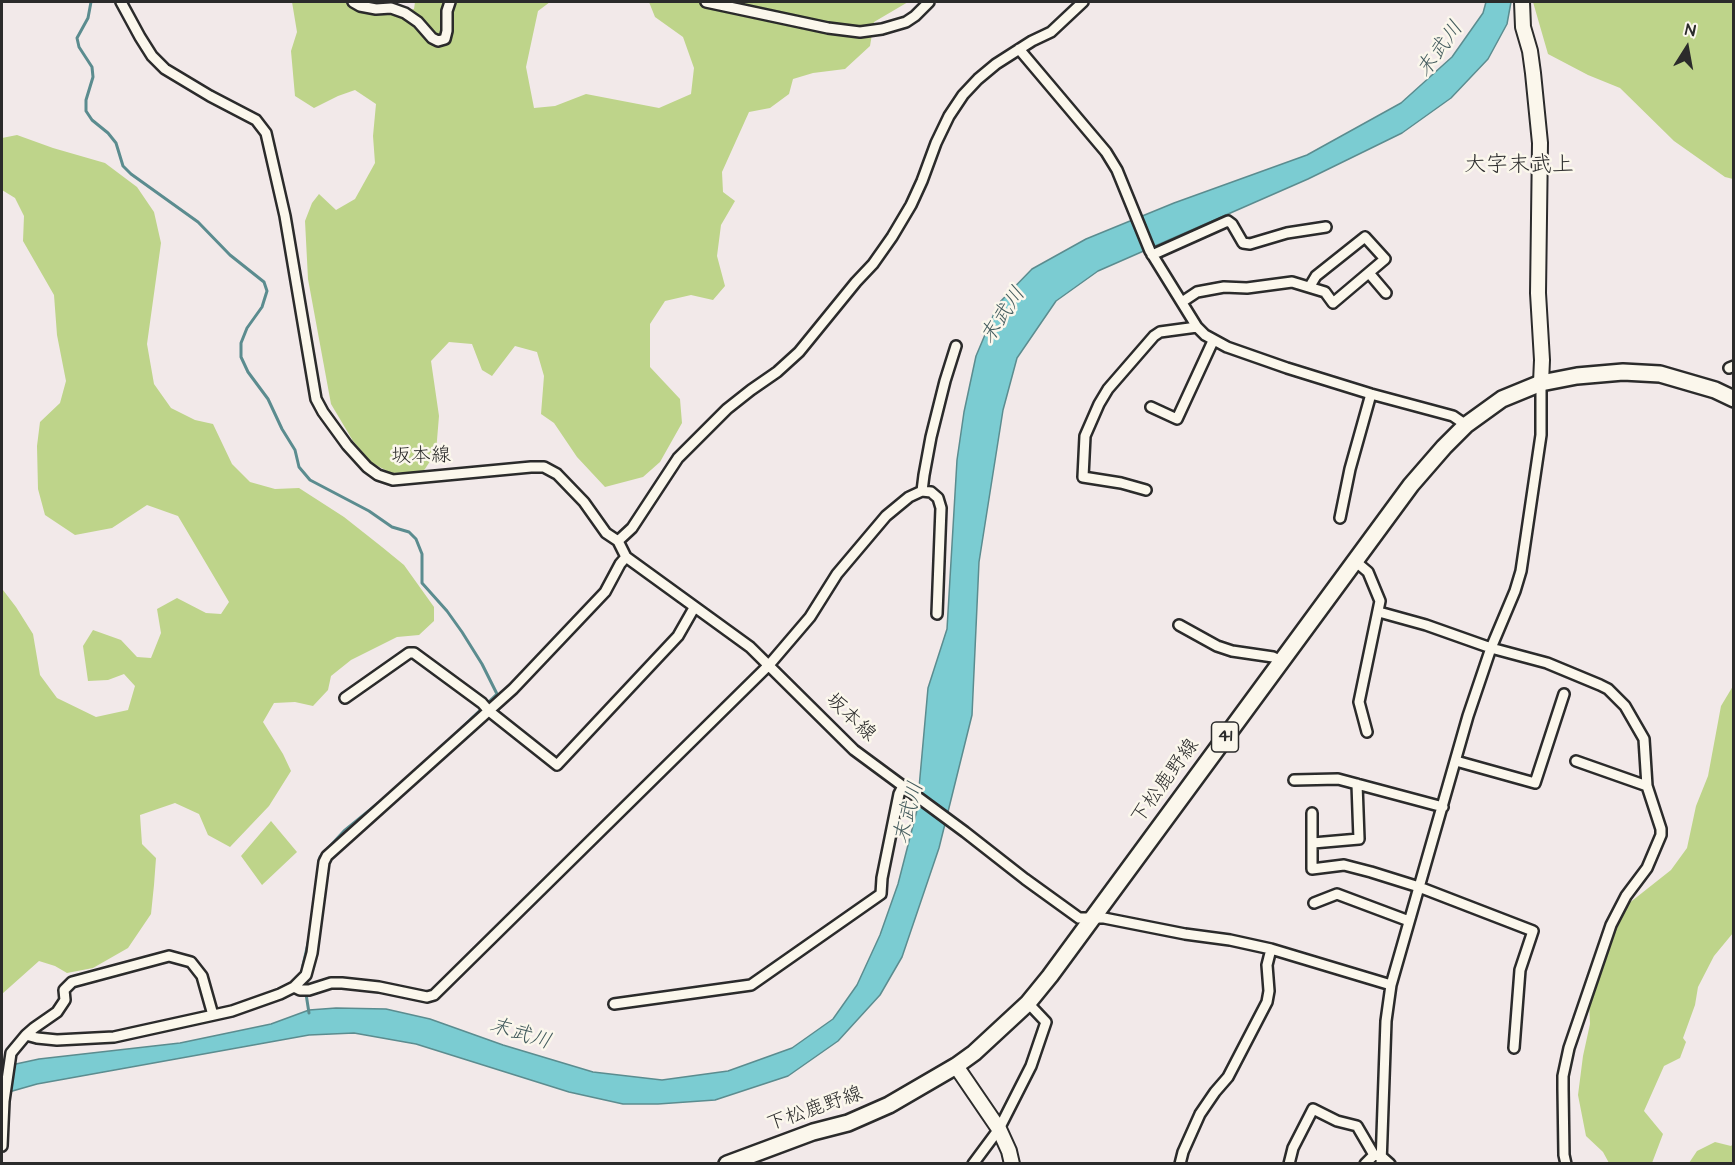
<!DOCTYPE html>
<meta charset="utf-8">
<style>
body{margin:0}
#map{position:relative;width:1735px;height:1165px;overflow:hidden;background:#f2e9e9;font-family:"Architects Daughter",sans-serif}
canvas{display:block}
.frame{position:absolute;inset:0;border:3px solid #2b2b2b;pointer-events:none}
.north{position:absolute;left:1657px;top:18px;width:60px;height:60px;-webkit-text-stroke:4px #fbf7ec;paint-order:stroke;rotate:11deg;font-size:16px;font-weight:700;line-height:24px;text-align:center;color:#2b2b2b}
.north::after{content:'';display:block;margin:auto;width:21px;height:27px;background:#2b2b2b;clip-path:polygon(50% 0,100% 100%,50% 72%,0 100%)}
</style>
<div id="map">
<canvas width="1735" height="1165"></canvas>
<div class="frame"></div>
<div class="north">N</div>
</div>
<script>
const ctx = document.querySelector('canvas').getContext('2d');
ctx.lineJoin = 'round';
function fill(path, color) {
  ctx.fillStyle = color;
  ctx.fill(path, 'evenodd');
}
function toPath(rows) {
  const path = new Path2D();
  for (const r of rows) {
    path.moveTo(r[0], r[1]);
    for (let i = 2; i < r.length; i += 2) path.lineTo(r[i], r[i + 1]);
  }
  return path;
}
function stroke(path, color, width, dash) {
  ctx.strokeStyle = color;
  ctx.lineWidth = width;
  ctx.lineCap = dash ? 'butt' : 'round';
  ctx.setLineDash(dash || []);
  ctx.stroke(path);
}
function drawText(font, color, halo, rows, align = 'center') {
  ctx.font = font + ' "Architects Daughter","Klee One",sans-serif';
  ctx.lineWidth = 5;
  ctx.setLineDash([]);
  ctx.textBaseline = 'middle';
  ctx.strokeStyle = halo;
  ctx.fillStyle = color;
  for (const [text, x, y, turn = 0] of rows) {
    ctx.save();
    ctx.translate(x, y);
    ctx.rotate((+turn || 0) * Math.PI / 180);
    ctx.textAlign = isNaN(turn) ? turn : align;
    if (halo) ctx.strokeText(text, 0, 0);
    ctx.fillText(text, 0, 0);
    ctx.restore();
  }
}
const green = toPath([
 [292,2,345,2,372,13,414,9,415,2,550,2,538,11,526,67,534,108,555,106,586,94,659,108,691,94,694,68,683,37,655,17,649,2,908,2,874,22,870,46,845,69,813,73,793,79,789,94,770,108,749,112,722,172,723,192,735,201,721,225,717,256,725,286,713,300,691,295,665,301,650,324,650,367,680,399,682,423,660,462,643,477,605,487,577,457,554,423,541,414,544,376,537,352,515,346,492,376,482,370,472,344,449,342,431,361,439,416,436,452,423,472,391,473,372,463,353,441,331,404,308,279,305,221,312,203,319,194,336,210,355,199,375,163,373,136,376,104,355,90,338,96,314,108,295,96,291,51,297,32],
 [1533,2,1733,2,1733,179,1725,177,1674,141,1620,88,1588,75,1548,54],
 [17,135,53,148,105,163,137,187,154,212,161,243,147,344,154,384,171,408,195,420,213,424,232,464,250,482,275,489,299,488,344,517,382,547,404,565,434,607,434,621,419,635,397,637,351,660,331,676,328,690,313,706,295,702,274,703,263,722,283,754,291,771,269,806,230,847,208,835,199,814,175,803,140,815,142,844,156,858,154,885,151,914,128,948,93,968,67,973,55,966,39,961,2,994,2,585,3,590,16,607,33,634,40,675,57,698,96,717,128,710,135,686,124,674,108,680,88,681,83,646,93,630,121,640,137,657,151,658,161,633,157,609,177,598,206,613,221,614,229,602,178,516,147,505,112,528,75,535,45,515,38,489,37,446,40,422,60,403,66,381,57,335,54,295,23,241,24,216,15,198,2,190,2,138],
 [1733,686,1733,933,1714,956,1698,987,1695,1005,1683,1038,1686,1042,1680,1058,1664,1066,1644,1111,1663,1134,1652,1163,1609,1163,1603,1152,1586,1136,1578,1095,1583,1056,1590,1024,1588,977,1598,943,1628,904,1671,870,1687,848,1696,806,1708,776,1721,706],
 [271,821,297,852,262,885,241,856],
 [1715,1142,1731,1146,1733,1144,1733,1163,1689,1163,1697,1151]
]);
const water = toPath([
 [1486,2,1511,2,1507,24,1488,59,1451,98,1402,133,1308,179,1098,271,1056,301,1017,358,1003,410,979,562,972,715,939,848,902,957,880,995,838,1041,788,1076,715,1100,658,1104,623,1104,569,1092,416,1044,354,1033,309,1035,37,1084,2,1094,2,1067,39,1059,180,1043,271,1024,309,1010,336,1008,386,1009,430,1019,503,1045,593,1072,662,1080,728,1071,792,1048,833,1019,857,985,880,935,898,884,917,810,928,688,947,629,957,460,964,412,976,356,998,304,1032,269,1086,239,1174,203,1307,155,1401,103,1452,57,1483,13,1486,2]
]);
const stream = toPath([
 [91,2,88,18,77,38,79,47,92,67,93,77,86,100,86,111,92,120,108,133,116,143,123,166,131,174,198,222,230,255,264,282,267,291,262,307,247,328,241,343,241,357,248,372,268,399,282,429,295,450,299,467,310,480,369,511,392,527,409,532,416,539,422,554,422,583,447,611,462,632,482,664,497,694,449,740],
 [303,972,303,965,309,939,320,857,344,831,398,787],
 [304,981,309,1013]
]);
const street = toPath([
 [121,2,140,37,152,56,165,69,210,96,256,120,266,133,285,216,316,399,323,412,347,445,367,467,378,475,393,480,531,467,544,467,557,474,584,502,606,533,618,541,626,557,750,647,854,750,965,832,1025,879,1079,918,1104,918,1185,934,1230,940,1271,949,1391,985],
 [353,2,360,6,376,9,391,8,405,13,418,22,432,38,438,41,445,39,447,31,447,11,450,2],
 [706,2,828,28,860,32,882,29,906,22,915,16,929,2],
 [1019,49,1106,152,1117,170,1150,251,1197,327,1205,335,1227,347,1287,368,1371,394,1453,416,1466,425],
 [1152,255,1228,221,1232,224,1243,243,1250,244,1287,233,1326,227],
 [1369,273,1386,293],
 [1182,302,1197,292,1224,287,1247,288,1292,282,1325,292,1333,303,1385,259,1365,237,1316,276,1310,286],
 [1729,368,1734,366],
 [1151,407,1177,419,1213,341],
 [1146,490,1121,483,1083,477,1085,436,1099,404,1108,389,1154,336,1160,332,1197,327],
 [922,491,924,475,931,437,945,381,956,346],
 [1340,518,1350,469,1371,394],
 [618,541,632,528,678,458,727,409,751,390,777,372,799,352,856,282,873,264,892,237,911,205,922,181,936,143,949,116,963,95,978,79,996,64,1032,41,1051,32,1083,2],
 [1355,561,1368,572,1380,601,1359,702,1367,732],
 [1379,612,1426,625,1491,648,1547,663,1600,685,1608,689,1625,706,1644,739,1647,786,1661,829,1661,835,1647,868,1626,896,1611,925,1569,1048,1563,1076,1563,1089,1564,1155,1566,1164],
 [1179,625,1217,646,1232,651,1273,657,1281,661],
 [345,698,409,653,414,653,482,703,489,711,557,765,678,636,694,608],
 [1456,761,1535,783,1564,694],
 [1576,761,1647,786],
 [1294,780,1338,779,1443,807],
 [1312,813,1312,869,1344,865,1371,872,1419,887,1533,931,1520,970,1514,1048],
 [1313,843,1359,839,1357,784],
 [1314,903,1337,894,1409,921],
 [294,987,300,990,309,990,331,983,342,983,379,987,427,997,434,995,769,665,810,617,837,574,886,516,909,497,922,491,931,492,938,498,941,508,937,614],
 [614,1004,751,985,881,894,882,878,899,794,903,786],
 [26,1035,34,1028,57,1012,65,1000,64,990,72,982,169,956,191,962,202,976,213,1015],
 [2,1146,4,1101,11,1053,26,1035,37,1038,57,1040,114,1037,232,1011,280,994,294,987,306,975,312,953,324,862,327,856,513,689,605,592,620,564,626,557],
 [973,1164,999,1129,1031,1066,1046,1022,1028,1003],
 [1180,1164,1183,1152,1200,1114,1215,1092,1228,1077,1267,1002,1269,991,1267,965,1271,949],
 [1289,1164,1293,1148,1313,1109,1337,1121,1357,1126,1374,1155,1381,1156,1390,1164],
 [1365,1164,1374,1155],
 [1381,1164,1386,1021,1391,985,1468,716,1491,648,1515,591,1521,571,1541,435,1541,383]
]);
const secondary = toPath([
 [1522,2,1523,27,1530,51,1533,73,1540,143,1538,293,1542,360,1541,383],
 [956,1066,999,1129,1009,1151,1012,1164]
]);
const primary = toPath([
 [727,1164,813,1132,848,1123,889,1105,956,1066,974,1053,1028,1003,1050,976,1411,485,1444,447,1466,425,1502,399,1541,383,1577,376,1623,372,1660,374,1715,390,1734,399]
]);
const shields = [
 [1225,737,27]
];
const shieldNames = [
 ["41",1225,737]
];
const streetNames = [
 ["坂本線",421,457,-1],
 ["坂本線",850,718,43],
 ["下松鹿野線",1166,782,-54],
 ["下松鹿野線",815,1110,-19]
];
const waterNames = [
 ["末武川",1441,50,-54],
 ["末武川",1004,316,-56],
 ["末武川",910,813,-75],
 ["末武川",520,1035,17]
];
const quarterNames = [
 ["大字末武上",1519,166]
];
fill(green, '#bed48a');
fill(water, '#7bccd2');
stroke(water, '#5b8c8f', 1.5);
stroke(stream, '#5b8c8f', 3);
stroke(street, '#2b2b2b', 14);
stroke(secondary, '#2b2b2b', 18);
stroke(primary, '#2b2b2b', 20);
stroke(street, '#fbf7ec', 9);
stroke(secondary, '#fbf7ec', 14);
stroke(primary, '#fbf7ec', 15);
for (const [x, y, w] of shields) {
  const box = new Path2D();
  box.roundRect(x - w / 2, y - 15, w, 30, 4.5);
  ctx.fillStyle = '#fbf7ec';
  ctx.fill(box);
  stroke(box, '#2b2b2b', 1.5);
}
drawText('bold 18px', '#2b2b2b', null, shieldNames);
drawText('20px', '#2b2b2b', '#fbf7ec', streetNames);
drawText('italic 21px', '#435b5d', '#fbf7ec', waterNames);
drawText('22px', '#2b2b2b', '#fbf7ec', quarterNames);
</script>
